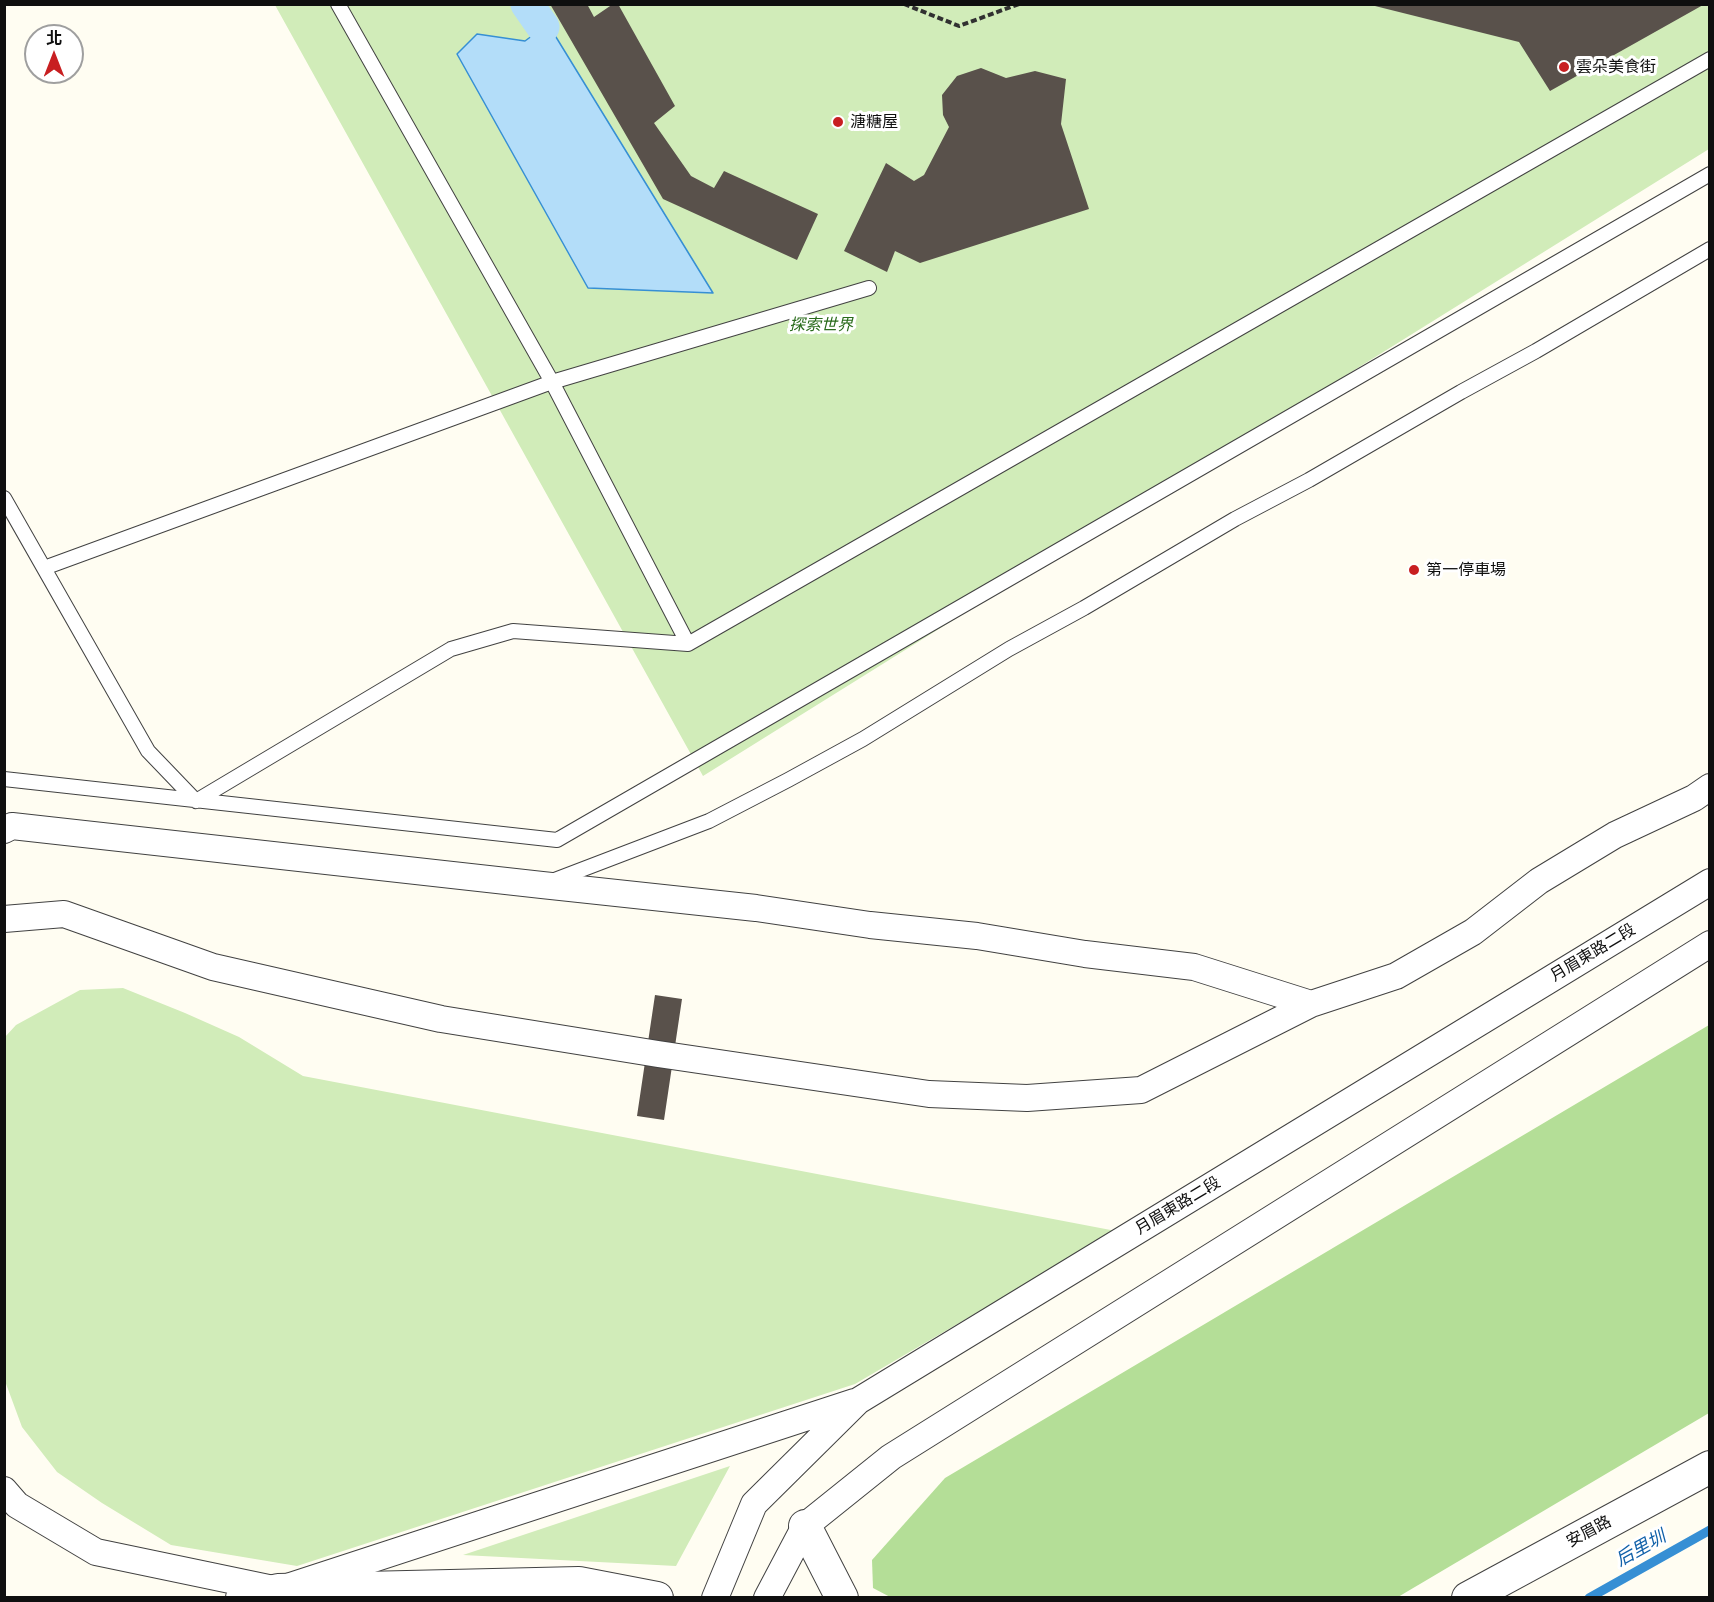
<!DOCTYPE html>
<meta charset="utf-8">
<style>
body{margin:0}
#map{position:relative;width:1714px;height:1602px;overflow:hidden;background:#fffdf2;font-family:Merriweather,"Noto Sans TC",serif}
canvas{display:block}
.frame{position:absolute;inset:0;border:6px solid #0f0f0f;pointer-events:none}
.north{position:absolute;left:24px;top:24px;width:60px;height:60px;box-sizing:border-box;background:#fff;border:2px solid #9f9f9f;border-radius:50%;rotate:0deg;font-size:16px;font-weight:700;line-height:24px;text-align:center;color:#0f0f0f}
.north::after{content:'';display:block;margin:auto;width:21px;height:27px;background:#c81f21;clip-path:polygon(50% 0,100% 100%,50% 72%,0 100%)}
</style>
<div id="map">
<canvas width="1714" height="1602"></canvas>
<div class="frame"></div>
<div class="north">北</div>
</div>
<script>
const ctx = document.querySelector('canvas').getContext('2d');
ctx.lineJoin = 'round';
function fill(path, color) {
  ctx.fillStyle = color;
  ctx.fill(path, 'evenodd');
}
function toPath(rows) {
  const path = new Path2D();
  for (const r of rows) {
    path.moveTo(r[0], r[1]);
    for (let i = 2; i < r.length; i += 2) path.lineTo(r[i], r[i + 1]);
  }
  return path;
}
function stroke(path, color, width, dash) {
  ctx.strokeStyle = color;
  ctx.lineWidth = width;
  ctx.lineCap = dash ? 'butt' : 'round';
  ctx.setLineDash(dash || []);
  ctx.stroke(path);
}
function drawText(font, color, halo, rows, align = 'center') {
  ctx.font = font + ' Merriweather,"Noto Sans TC",serif';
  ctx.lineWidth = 6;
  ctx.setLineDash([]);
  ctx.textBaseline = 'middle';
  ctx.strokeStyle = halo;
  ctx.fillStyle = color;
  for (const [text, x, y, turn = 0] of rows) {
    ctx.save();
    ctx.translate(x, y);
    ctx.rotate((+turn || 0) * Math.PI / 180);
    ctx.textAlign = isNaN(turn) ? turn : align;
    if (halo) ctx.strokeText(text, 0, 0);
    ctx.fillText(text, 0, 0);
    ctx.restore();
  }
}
const green = toPath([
 [275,5,1709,5,1709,149,703,776],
 [123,988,185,1013,239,1037,303,1076,1116,1231,855,1384,297,1566,171,1545,102,1503,57,1472,22,1427,5,1381,5,1037,16,1025,80,990],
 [730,1466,676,1566,463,1555]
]);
const forest = toPath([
 [1709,1025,1709,1413,1398,1597,892,1598,873,1588,872,1560,945,1478]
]);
const water = toPath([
 [548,24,713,293,588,288,457,54,477,34,525,41,548,24]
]);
const stream = toPath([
 [1589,1598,1710,1530]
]);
const canal = toPath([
 [527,4,543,27]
]);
const building = toPath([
 [550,4,587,4,594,17,613,4,618,4,675,106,654,123,691,176,714,188,724,171,818,214,797,260,663,199],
 [1371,5,1703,5,1550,91,1519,42],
 [981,68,1006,78,1035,71,1066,79,1061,124,1089,209,920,263,895,251,887,272,844,251,886,163,914,181,924,175,949,127,943,115,942,95,957,76],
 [655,995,682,999,664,1120,637,1116]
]);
const path = toPath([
 [904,4,959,26,1019,4]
]);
const service = toPath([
 [338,4,552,382,688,644],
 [4,498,148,751,196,801,451,649,513,631,688,644,1710,59],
 [44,568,552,382,869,288],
 [4,779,557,840,1710,174],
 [552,881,709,821,788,780,863,739,1009,649,1084,608,1235,519,1309,480,1461,392,1536,351,1710,249]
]);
const minor = toPath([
 [4,830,12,826,542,885,756,908,870,925,977,936,1085,954,1194,967,1311,1004],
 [4,919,64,914,213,967,441,1019,658,1054,929,1094,1027,1098,1141,1090,1311,1004,1396,976,1473,932,1539,881,1615,835,1694,798,1710,787],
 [4,1490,17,1505,96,1552,278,1590,854,1402],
 [715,1598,754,1504,858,1401,1710,882],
 [767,1598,805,1526,891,1457,1710,944]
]);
const tertiary = toPath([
 [805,1526,842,1598],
 [242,1598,278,1590,579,1583,657,1598],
 [1468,1598,1710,1467]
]);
const markers = [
 [1564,67,6,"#c81f21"],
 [838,122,6,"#c81f21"],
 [1414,570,6,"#c81f21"]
];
const poiNames = [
 ["雲朵美食街",1576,67],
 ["溏糖屋",850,122],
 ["第一停車場",1426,570]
];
const parkNames = [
 ["探索世界",821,325]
];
const streetNames = [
 ["月眉東路二段",1593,953,-31],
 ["月眉東路二段",1178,1206,-31],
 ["安眉路",1589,1532,-28]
];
const waterNames = [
 ["后里圳",1641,1549,-29]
];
fill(green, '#d1ecb9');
fill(forest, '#b4de97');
fill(water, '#b3ddf9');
stroke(water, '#368fd4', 1.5);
stroke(stream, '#368fd4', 9);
stroke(canal, '#b3ddf9', 33);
fill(building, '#59514b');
stroke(service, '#424242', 16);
stroke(minor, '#424242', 28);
stroke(tertiary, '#424242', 34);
stroke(path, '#313131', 4, [6, 3]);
stroke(service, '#fff', 14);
stroke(minor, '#fff', 26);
stroke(tertiary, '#fff', 32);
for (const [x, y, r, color] of markers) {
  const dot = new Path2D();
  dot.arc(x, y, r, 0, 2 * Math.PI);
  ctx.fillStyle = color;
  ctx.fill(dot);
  stroke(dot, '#fff', 2);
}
drawText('16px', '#0f0f0f', '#fff', poiNames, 'left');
drawText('italic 16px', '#296b1b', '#fff', parkNames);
drawText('16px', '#0f0f0f', '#fff', streetNames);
drawText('italic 18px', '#1161a9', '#fff', waterNames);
</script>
